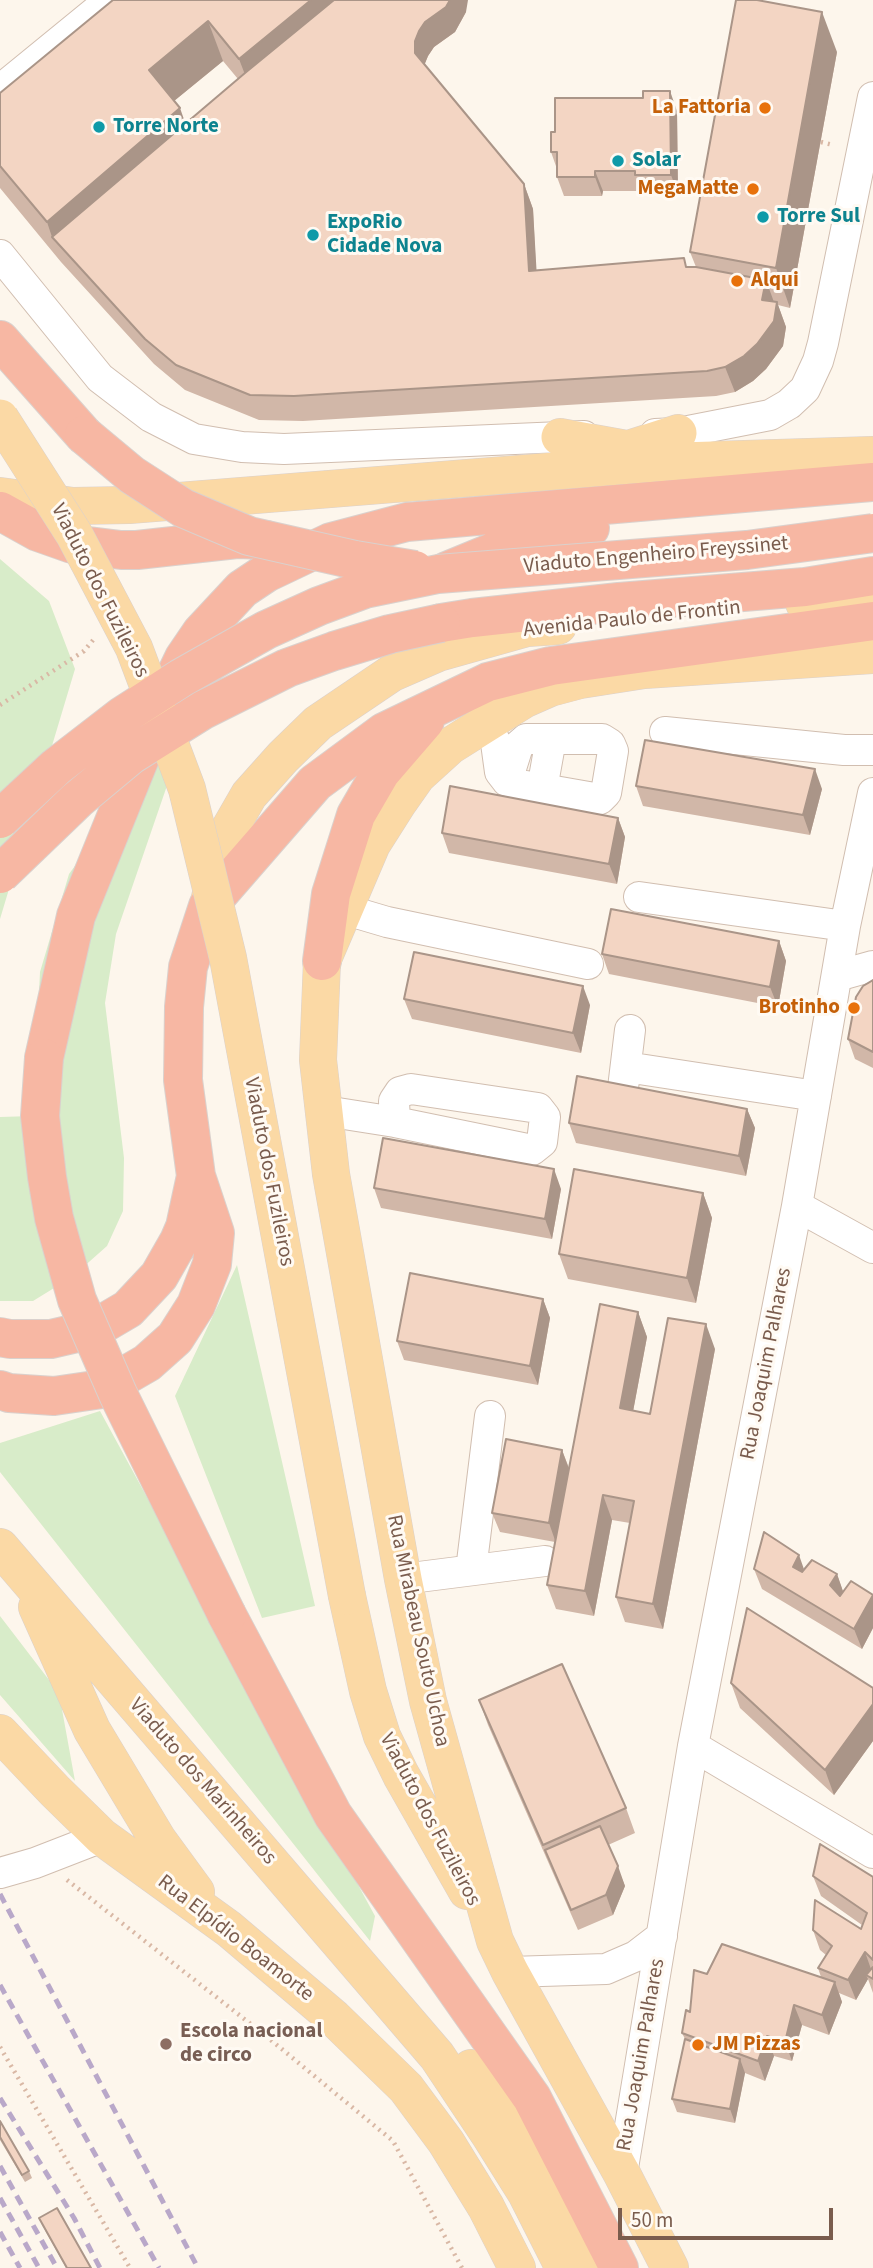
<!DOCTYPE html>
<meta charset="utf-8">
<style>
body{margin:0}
#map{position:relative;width:873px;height:2268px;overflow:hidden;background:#fdf6ec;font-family:"Source Sans 3",sans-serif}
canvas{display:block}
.scale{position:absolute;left:618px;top:2208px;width:215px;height:32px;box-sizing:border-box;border:4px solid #7a5c4d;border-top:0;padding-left:9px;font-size:21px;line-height:24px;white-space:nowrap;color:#7a5c4d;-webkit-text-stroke:5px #fffaf3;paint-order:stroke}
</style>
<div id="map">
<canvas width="873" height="2268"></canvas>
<div class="scale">50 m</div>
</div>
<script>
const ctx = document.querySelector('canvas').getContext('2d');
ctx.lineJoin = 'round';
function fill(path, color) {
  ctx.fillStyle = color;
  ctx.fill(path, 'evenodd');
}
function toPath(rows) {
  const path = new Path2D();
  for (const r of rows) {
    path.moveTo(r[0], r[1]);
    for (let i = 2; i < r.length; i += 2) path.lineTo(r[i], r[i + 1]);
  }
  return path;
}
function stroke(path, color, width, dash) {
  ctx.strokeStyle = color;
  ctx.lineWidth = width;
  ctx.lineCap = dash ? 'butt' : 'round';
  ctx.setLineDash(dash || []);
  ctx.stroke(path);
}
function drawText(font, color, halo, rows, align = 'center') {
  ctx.font = font + ' "Source Sans 3",sans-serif';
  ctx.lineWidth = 6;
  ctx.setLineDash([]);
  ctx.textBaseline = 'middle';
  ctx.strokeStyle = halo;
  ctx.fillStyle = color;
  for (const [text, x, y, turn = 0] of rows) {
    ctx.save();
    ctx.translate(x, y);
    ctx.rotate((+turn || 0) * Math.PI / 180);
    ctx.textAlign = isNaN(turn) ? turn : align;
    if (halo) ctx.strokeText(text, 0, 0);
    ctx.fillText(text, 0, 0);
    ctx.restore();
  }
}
const green = toPath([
 [0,559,49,601,75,669,0,919],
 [158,766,171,774,116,934,105,1003,124,1158,123,1211,107,1246,72,1277,33,1301,0,1301,0,1117,33,1116,40,972,69,874,135,783],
 [237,1265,315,1606,262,1618,175,1396],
 [100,1411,375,1916,370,1941,0,1472,0,1443],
 [0,1616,59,1693,75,1781,0,1695]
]);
const path = toPath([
 [821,142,833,145],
 [0,705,84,651,94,639],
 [67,1880,266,2036,393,2141,462,2268],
 [0,2047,130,2268]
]);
const minor = toPath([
 [0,90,110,0],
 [0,255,100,378,151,417,194,439,242,447,284,449,584,436],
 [655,434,678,433,770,415,789,404,805,389,818,361,823,343,873,97],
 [485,722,496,743,500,772,507,781,520,785,600,799,606,793,613,751,610,744,602,739,526,739,518,746,507,781],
 [665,732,844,750,873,750],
 [542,789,551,739],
 [639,897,845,926],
 [343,909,387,922,588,964],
 [837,976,873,966],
 [626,1067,816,1096],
 [623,1088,630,1030],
 [325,1111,395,1122,532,1150,542,1142,545,1117,538,1108,411,1089,400,1092,394,1101,395,1122],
 [797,1206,873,1248],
 [471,1570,490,1416],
 [403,1579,545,1561],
 [693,1746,873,1853],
 [0,1873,35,1863,102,1837],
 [510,1972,606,1969,636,1956,662,1936],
 [622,2174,693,1746,797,1206,845,926,873,793]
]);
const major = toPath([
 [560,437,643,452],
 [619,452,678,433],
 [0,496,73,506,129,505,681,461,873,455],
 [804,603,873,597],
 [210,898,222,842,249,795,283,757,318,723,392,673,438,653,527,628,558,626],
 [0,1547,437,2056,489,2134,526,2193,564,2268],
 [347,1596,368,1691,382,1736,401,1775,467,1891],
 [37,1607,92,1730,158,1840,196,1892],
 [0,1733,55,1791,102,1837,229,1929,334,2018,406,2088,446,2142,486,2207,517,2268],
 [471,2068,508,2115,600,2268],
 [670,2268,622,2174,510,1972,495,1941,428,1701,403,1579,331,1174,318,1060,322,961,372,844,398,803,417,776,450,746,525,699,550,688,580,680,644,670,873,655]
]);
const highway = toPath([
 [0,340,84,435],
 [0,511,38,532,72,544,121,550,137,550,237,539,266,540],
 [447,571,522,540,568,530,590,528],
 [441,623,472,618,619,602,805,587,873,576],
 [322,961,331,894,356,815,381,772,425,721],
 [44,1058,76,916,161,706,184,658,201,633,242,589,266,573,331,542,407,522,873,482],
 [0,1337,10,1339,51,1339,94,1329,128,1309,159,1276,179,1241,185,1227,196,1176],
 [0,1390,9,1393,54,1396,102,1389,147,1363,175,1338,196,1305,212,1264,215,1233,196,1176,183,1080,184,1007,188,967,208,906,315,783,384,732,488,682,551,666,873,621],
 [227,1615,333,1815,532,2098,619,2268]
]);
const rail = toPath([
 [0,1894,198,2268],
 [0,1985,159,2268],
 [0,2098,74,2218,100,2268],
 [0,2166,57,2268],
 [0,2198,39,2268],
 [0,2232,20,2268]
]);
const majorBridge = toPath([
 [0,418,74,534,134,648,187,789,228,958,347,1596]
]);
const highwayBridge = toPath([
 [84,435,132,475,183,508,249,536,355,560,415,570],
 [0,819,56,767,122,716,181,678,266,630,319,606,365,589,438,574,747,550,873,533],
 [0,874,77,800,131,755,203,710,287,668,334,651,390,634,441,623],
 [44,1058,40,1116,47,1177,54,1218,77,1300,118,1394,227,1615]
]);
const wall = toPath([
 [113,0,466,12,455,32,434,47,428,56,424,65,524,184,533,209,536,270,696,267,690,252,837,52,790,308,778,305,786,327,783,346,766,369,753,381,735,392,716,396,303,421,259,420,185,390,154,364,61,262,0,188,0,93],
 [223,61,238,79,186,123,174,101],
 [677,111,678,194,642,195,641,191,603,191,602,196,564,196,557,177,557,169,551,152,555,132],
 [636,786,822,789,810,835,643,806],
 [618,818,625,837,617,884,449,853,442,833],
 [779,941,786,961,778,1007,609,974,602,954],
 [873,980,873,1068,855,1059,848,1039],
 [404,999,590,1005,581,1053,412,1019],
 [747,1109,755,1128,746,1176,576,1143,569,1123],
 [374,1188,561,1189,552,1239,381,1208],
 [703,1193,712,1218,696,1303,568,1279,559,1254],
 [543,1299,550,1318,538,1385,404,1360,397,1341],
 [638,1312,647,1337,633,1411,650,1414,715,1349,663,1629,625,1622,616,1597,630,1523,612,1520,594,1616,556,1609,547,1585,555,1542,500,1532,492,1513,562,1450,569,1468],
 [754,1569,804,1569,837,1574,843,1592,873,1596,873,1628,862,1649,762,1589],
 [731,1683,873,1688,873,1741,834,1795,740,1708],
 [479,1700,626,1808,635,1833,608,1845,625,1886,613,1915,578,1930,488,1725],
 [813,1876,873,1877,873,1993,868,1979,856,2000,839,1993,842,2002,829,2035,802,2025,792,2061,774,2056,765,2081,745,2073,735,2123,677,2112,672,2099,685,2039,682,2033,690,2012,707,1974,821,1977,818,1968,826,1955,820,1950,813,1930,861,1929,862,1925,821,1896],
 [0,2121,29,2171,32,2178,25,2182,0,2140],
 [39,2218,91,2268,66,2268,42,2225]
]);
const shadedWall = toPath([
 [311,0,374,0,254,98,239,59],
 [450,0,468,0,466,12,455,32,434,47,428,56,424,66,415,53,415,41,419,31,425,22],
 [822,12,837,52,790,308,776,268],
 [208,21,223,61,163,110,149,70],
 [670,91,677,111,678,194,671,175],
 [180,108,194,148,52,237,47,222],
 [595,171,603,191,602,196,595,177],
 [524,184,533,209,538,296,529,271],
 [766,280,775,305,762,300],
 [777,302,786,327,783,346,766,369,753,381,735,392,725,367],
 [815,769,822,789,810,835,803,815],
 [618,818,625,837,617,884,609,864],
 [779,941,786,961,778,1007,770,987],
 [583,986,590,1005,581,1053,573,1033],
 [747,1109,755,1128,746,1176,739,1156],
 [554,1169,561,1189,552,1239,545,1219],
 [703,1193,712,1218,696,1303,687,1278],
 [543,1299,550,1318,538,1385,530,1366],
 [638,1312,647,1337,629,1433,620,1408],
 [706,1324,715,1349,663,1629,653,1604],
 [562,1450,569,1469,556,1543,549,1523],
 [603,1495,612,1520,594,1616,585,1591],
 [799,1555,806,1575,793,1567],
 [837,1574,844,1594,837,1605,830,1585],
 [873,1596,873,1628,862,1649,854,1629],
 [873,1704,873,1741,834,1795,825,1770],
 [618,1866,625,1886,613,1915,606,1895],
 [865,1952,872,1972,866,1975,868,1979,856,2000,848,1980],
 [835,1982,842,2002,829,2035,822,2015],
 [794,2005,802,2025,792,2061,785,2042],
 [767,2036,774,2056,765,2081,758,2061],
 [740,2059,745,2073,735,2123,730,2109]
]);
const building = toPath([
 [113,0,311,0,239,59,208,21,149,70,180,108,47,222,0,166,0,93,113,0],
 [334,0,450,0,446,7,425,22,419,31,415,41,415,53,524,184,529,271,684,258,686,267,696,267,766,280,762,300,777,302,774,321,757,344,744,356,725,367,707,371,294,396,250,395,176,365,145,339,52,237,245,73,334,0],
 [736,0,757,0,822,12,776,268,690,252,736,0],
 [643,91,670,91,671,175,635,175,635,171,595,171,595,177,557,177,557,152,551,152,551,132,555,132,555,98,643,98,643,91],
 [645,740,815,769,803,815,636,786,645,740],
 [450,786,618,818,609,864,442,833,450,786],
 [611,909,779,941,770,987,602,954,611,909],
 [414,952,583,986,573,1033,404,999,414,952],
 [873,980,873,1052,848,1039,856,997,863,986,873,980],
 [577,1076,747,1109,739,1156,569,1123,577,1076],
 [383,1138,554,1169,545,1219,374,1188,383,1138],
 [574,1169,703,1193,687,1278,559,1254,574,1169],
 [410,1273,543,1299,530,1366,397,1341,410,1273],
 [600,1304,638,1312,620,1408,650,1414,668,1318,706,1324,653,1604,616,1597,634,1501,603,1495,585,1591,547,1585,600,1304],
 [506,1439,562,1450,549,1523,492,1513,506,1439],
 [764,1532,799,1555,793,1567,802,1572,812,1560,837,1574,830,1585,840,1596,851,1581,873,1595,854,1629,754,1569,764,1532],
 [747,1608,873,1688,873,1704,825,1770,731,1683,747,1608],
 [562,1664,626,1808,543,1845,479,1700,562,1664],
 [600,1826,618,1866,606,1895,571,1910,545,1850,600,1826],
 [820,1844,873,1877,873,1960,865,1952,848,1980,818,1968,832,1946,813,1930,815,1900,861,1929,867,1913,813,1876,820,1844],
 [722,1944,835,1982,822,2015,794,2005,785,2042,767,2036,758,2061,682,2033,686,2010,690,2012,694,1970,707,1974,722,1944],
 [873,1967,873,1979,866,1975,873,1967],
 [685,2039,740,2059,730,2109,672,2099,685,2039],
 [0,2121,29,2171,22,2175,0,2137,0,2121],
 [57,2208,91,2268,67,2268,39,2218,57,2208]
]);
const markers = [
 [765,108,7,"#e8710a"],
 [99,127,7,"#0f9aa8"],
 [618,161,7,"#0f9aa8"],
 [753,189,7,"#e8710a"],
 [763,217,7,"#0f9aa8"],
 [313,235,7,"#0f9aa8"],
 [737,281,7,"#e8710a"],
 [854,1008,7,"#e8710a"],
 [166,2044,7,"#8d6e63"],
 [698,2045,7,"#e8710a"]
];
const foodNames = [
 ["La Fattoria",751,108],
 ["MegaMatte",739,189],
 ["Alqui",751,281,"left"],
 ["Brotinho",840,1008],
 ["JM Pizzas",712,2045,"left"]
];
const cultureNames = [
 ["Torre Norte",113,127],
 ["Solar",632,161],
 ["Torre Sul",777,217],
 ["ExpoRio",327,223],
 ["Cidade Nova",327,247]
];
const streetNames = [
 ["Viaduto Engenheiro Freyssinet",656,556,-5],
 ["Viaduto dos Fuzileiros",99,591,63],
 ["Avenida Paulo de Frontin",632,620,-6],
 ["Viaduto dos Fuzileiros",268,1172,79],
 ["Rua Joaquim Palhares",767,1364,-79],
 ["Rua Mirabeau Souto Uchoa",417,1631,78],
 ["Viaduto dos Marinheiros",202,1782,49],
 ["Viaduto dos Fuzileiros",429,1820,62],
 ["Rua Elpídio Boamorte",235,1939,38],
 ["Rua Joaquim Palhares",642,2055,-80]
];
const educationNames = [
 ["Escola nacional",180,2032],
 ["de circo",180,2056]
];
fill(green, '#d8ecc9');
stroke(minor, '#d1beb0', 32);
stroke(major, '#dad1cd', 38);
stroke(highway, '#dad1cd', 40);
stroke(path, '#d9b8a5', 4.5, [2, 5]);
stroke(minor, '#fff', 30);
stroke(major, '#fbd9a5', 37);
stroke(highway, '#f7b7a3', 38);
stroke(rail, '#b9a8c9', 5, [10, 7]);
stroke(majorBridge, '#dad1cd', 38, []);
stroke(highwayBridge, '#dad1cd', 40, []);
stroke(majorBridge, '#fbd9a5', 37);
stroke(highwayBridge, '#f7b7a3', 38);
fill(wall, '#d1b7a8');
fill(shadedWall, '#aa9588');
fill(building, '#f3d5c3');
stroke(building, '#aa9588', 2);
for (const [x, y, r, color] of markers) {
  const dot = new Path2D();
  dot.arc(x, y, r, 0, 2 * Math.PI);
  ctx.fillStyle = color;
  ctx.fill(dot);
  stroke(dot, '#fffaf3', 2.5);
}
drawText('bold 21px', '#c56008', '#fffaf3', foodNames, 'right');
drawText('bold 21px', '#0d838f', '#fffaf3', cultureNames, 'left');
drawText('21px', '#7a5c4d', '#fffaf3', streetNames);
drawText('bold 21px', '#785e54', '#fffaf3', educationNames, 'left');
</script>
